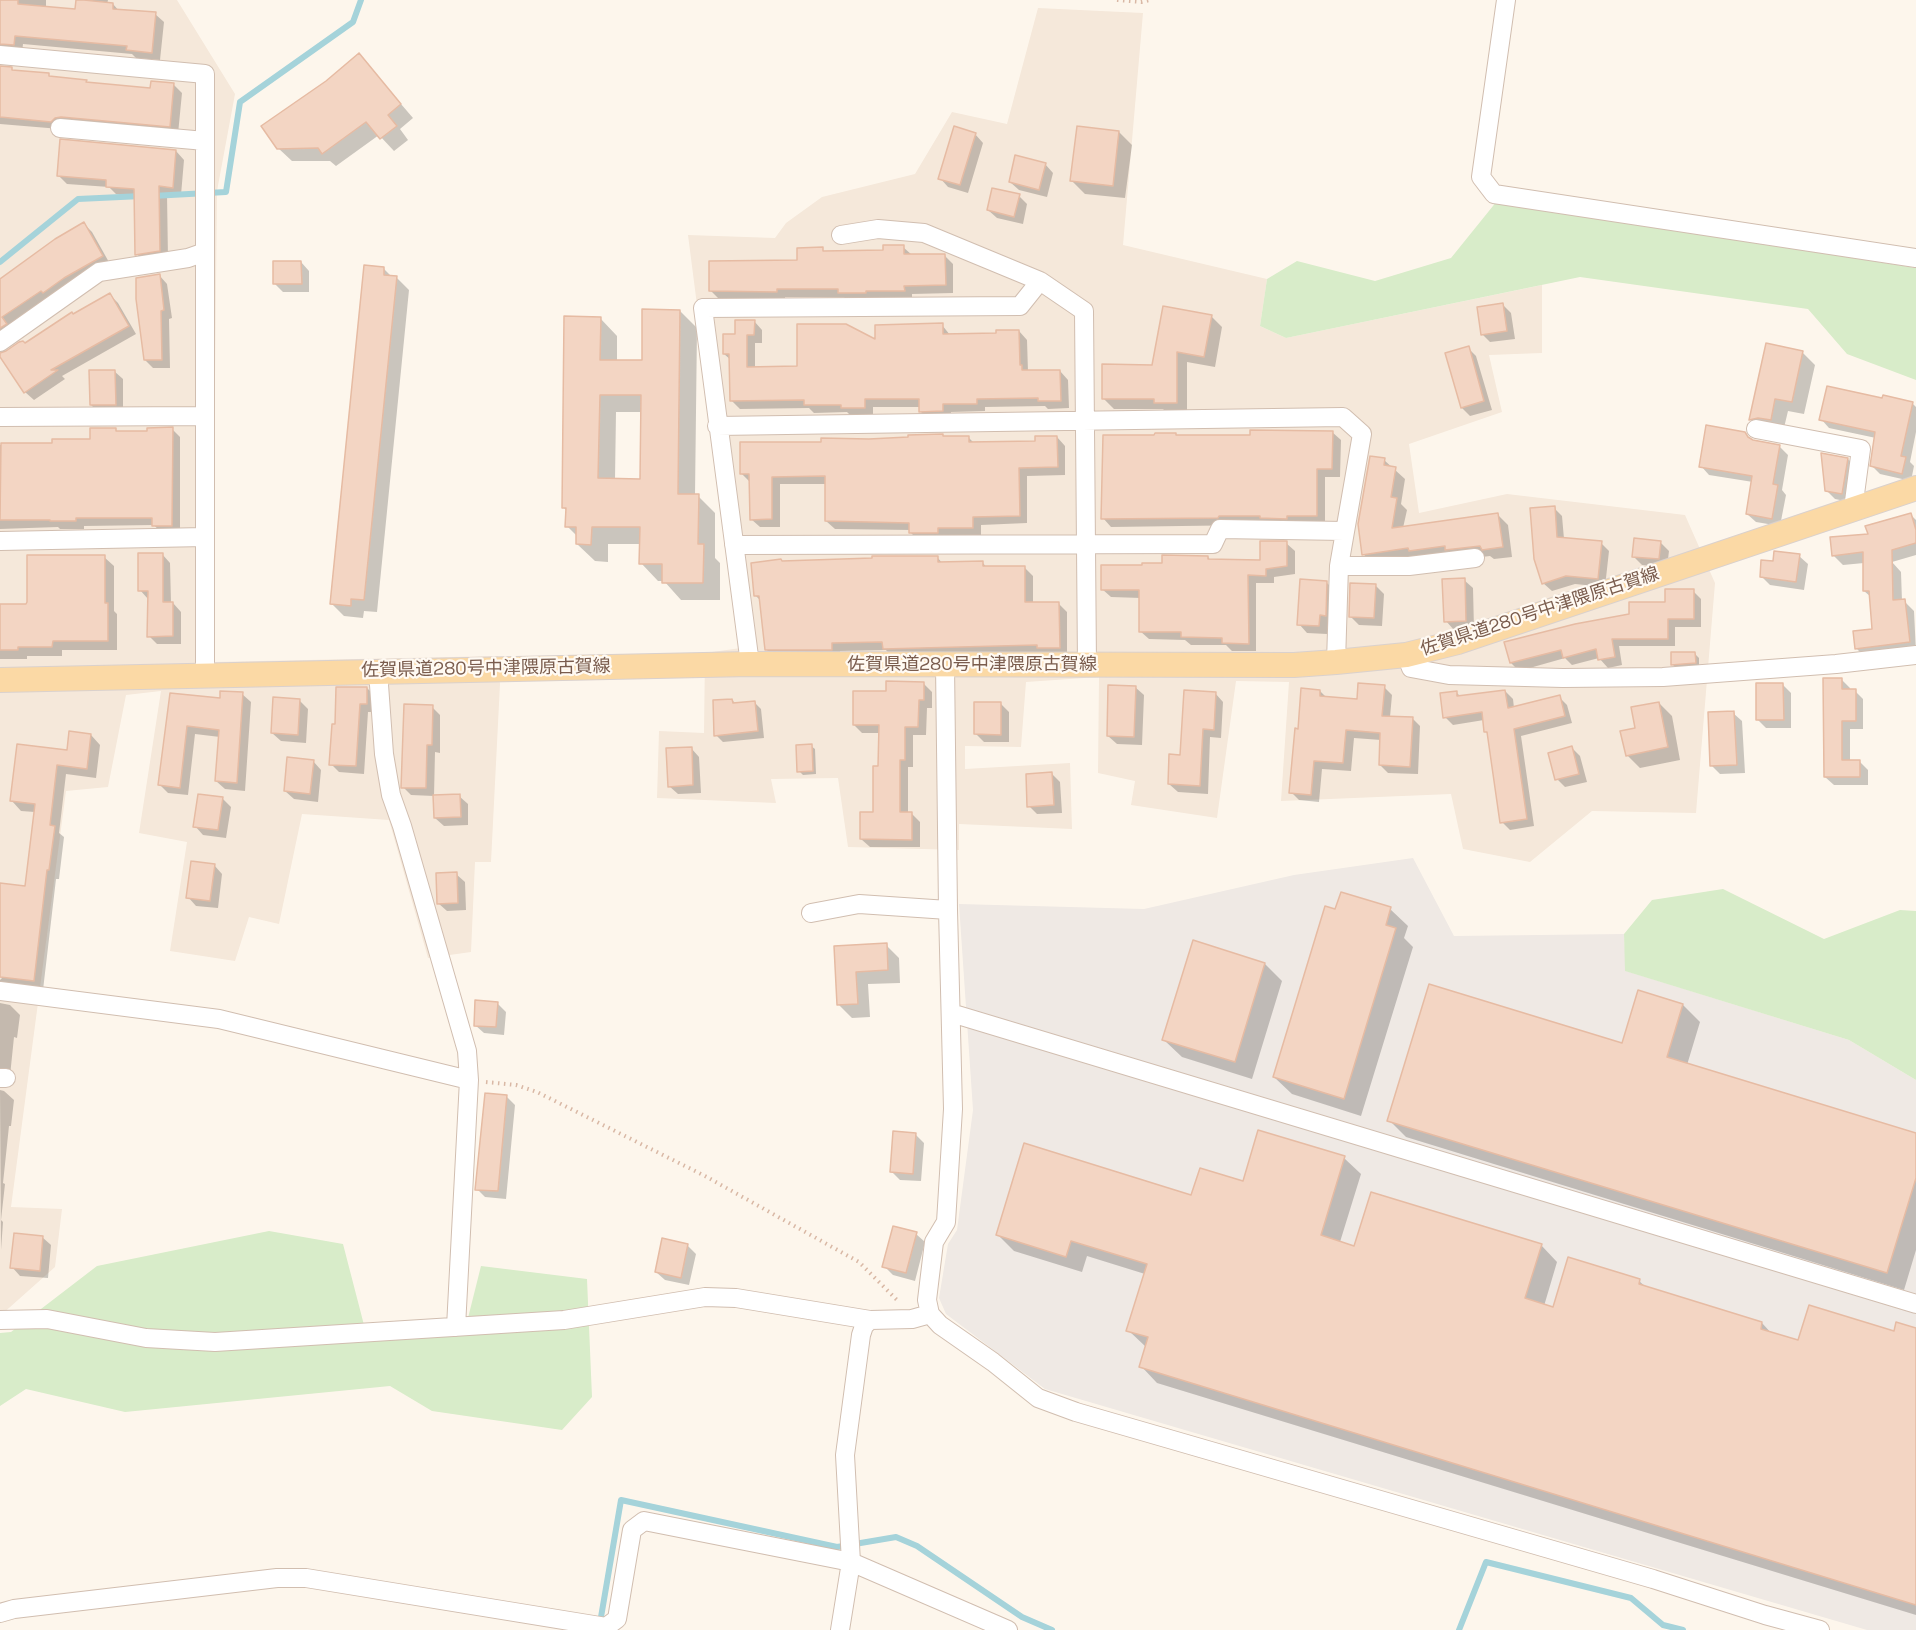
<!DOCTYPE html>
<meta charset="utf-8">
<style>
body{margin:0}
canvas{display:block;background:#fdf6ec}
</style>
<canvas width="1916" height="1630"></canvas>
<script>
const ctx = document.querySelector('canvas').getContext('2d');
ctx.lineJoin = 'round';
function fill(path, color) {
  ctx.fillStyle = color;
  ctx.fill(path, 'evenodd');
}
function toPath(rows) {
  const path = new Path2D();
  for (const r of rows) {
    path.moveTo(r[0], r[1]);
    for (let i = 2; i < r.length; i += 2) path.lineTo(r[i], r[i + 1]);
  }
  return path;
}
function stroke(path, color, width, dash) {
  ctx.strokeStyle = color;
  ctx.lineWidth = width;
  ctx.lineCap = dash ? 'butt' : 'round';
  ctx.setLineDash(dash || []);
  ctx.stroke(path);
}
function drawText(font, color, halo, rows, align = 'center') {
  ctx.font = font + ' "Space Grotesk","Noto Sans JP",sans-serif';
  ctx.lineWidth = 4.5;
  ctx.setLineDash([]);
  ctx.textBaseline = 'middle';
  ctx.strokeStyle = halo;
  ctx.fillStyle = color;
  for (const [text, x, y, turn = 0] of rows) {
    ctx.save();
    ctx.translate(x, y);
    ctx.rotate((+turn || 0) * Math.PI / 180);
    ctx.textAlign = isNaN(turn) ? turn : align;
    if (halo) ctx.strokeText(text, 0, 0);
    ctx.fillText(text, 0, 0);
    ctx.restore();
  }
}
const residential = toPath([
 [0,0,177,0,235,94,217,191,212,662,498,656,500,684,491,862,475,862,471,952,428,958,389,820,302,814,279,924,249,917,235,961,170,951,187,842,139,833,161,691,126,695,108,787,66,791,11,1207,62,1209,55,1267,0,1316],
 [1038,8,1143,13,1123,245,1267,279,1260,326,1286,338,1542,285,1542,353,1489,355,1502,412,1409,444,1419,513,1507,494,1685,515,1715,583,1696,813,1592,811,1530,862,1463,849,1451,794,1281,801,1289,682,1236,681,1217,818,1131,805,1135,781,1098,773,1099,677,1026,682,1021,747,965,746,965,769,1070,763,1072,829,959,824,959,850,848,847,838,778,771,779,776,803,657,798,659,731,704,733,705,653,741,648,688,235,775,238,786,223,822,197,915,174,952,112,1007,124]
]);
const industrial = toPath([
 [1413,858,1454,936,1624,934,1626,971,1849,1040,1916,1080,1916,1630,1867,1630,1045,1389,946,1314,939,1298,948,1244,957,1230,973,1110,959,904,1144,909,1294,875]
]);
const green = toPath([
 [1497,201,1916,268,1916,380,1847,354,1808,309,1580,277,1286,338,1260,326,1267,279,1297,261,1375,281,1451,258],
 [1723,889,1824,939,1900,910,1916,911,1916,1080,1849,1040,1625,971,1624,934,1652,900],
 [269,1231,343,1244,364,1325,468,1318,481,1266,587,1279,592,1397,562,1430,432,1411,390,1386,125,1412,26,1389,0,1406,0,1333,11,1332,97,1266]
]);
const shadow = toPath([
 [0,0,46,0,46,8,76,10,77,0,108,0,107,4,113,4,119,11,155,14,164,22,160,60,136,58,132,54,23,44,22,53,0,56],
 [359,55,413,118,400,129,408,140,394,151,379,135,336,166,330,161,292,161,278,148,327,82],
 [0,67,11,69,15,72,48,75,51,78,86,81,89,84,151,89,173,84,182,93,178,134,60,129,0,124],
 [1119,132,1132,145,1125,198,1085,194,1072,181],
 [975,134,983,143,968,193,948,187,940,178],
 [176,151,184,160,181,195,167,194,168,259,145,263,137,254,136,196,116,194,109,187,67,184,58,175],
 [1045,164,1053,173,1047,197,1019,190,1010,182],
 [1019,196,1027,204,1023,224,997,218,988,210],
 [84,224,92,232,110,264,0,344,0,281],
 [903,247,912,255,944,255,953,264,953,293,912,294,912,298,848,301,844,297,785,297,785,300,719,299,711,291,798,262,822,249,825,252,884,251],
 [301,262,309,271,309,292,283,292,274,283],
 [384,269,392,277,396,277,409,290,377,612,364,611,363,618,344,616,331,603],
 [159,275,167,284,172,318,169,319,170,368,153,368,145,360],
 [110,295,118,303,136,334,62,376,65,379,34,400,25,392,0,354,25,345],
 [1503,305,1511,313,1515,339,1490,342,1482,334],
 [680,311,697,328,695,496,698,496,715,513,715,558,720,563,720,600,681,600,664,581,658,581,641,563,641,544,608,544,608,562,595,561,577,544,577,536,567,526,567,511,564,508,600,318,617,336,617,362,643,362],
 [616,412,643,412,642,480,615,480],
 [1211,316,1222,327,1215,367,1187,362,1187,413,1167,413,1163,409,1114,409,1103,398,1154,366],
 [754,321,762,330,762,343,755,343,755,368,799,368,877,341,942,325,950,335,998,334,1019,331,1027,340,1028,372,1060,371,1068,380,1069,408,1048,409,1045,406,985,407,985,411,951,412,951,419,929,420,920,411,920,407,873,407,873,416,851,416,847,412,814,413,809,408,740,409,731,400,731,360,724,354,737,336],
 [1768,345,1802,352,1815,365,1804,414,1788,411,1783,432,1764,432,1751,420],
 [1468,348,1476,356,1492,410,1470,416,1462,408],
 [114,371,123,379,123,413,99,413,91,405],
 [1884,400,1912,403,1916,407,1916,432,1910,462,1914,466,1911,481,1880,474,1872,466,1876,438,1829,428,1821,419],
 [115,429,119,433,148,433,172,429,180,437,180,534,162,534,154,525,84,526,84,529,60,529,58,527,0,529,0,445,54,444,91,441],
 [1332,432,1341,440,1340,477,1325,477,1325,524,1111,527,1103,518,1177,436,1252,437],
 [1744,433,1753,441,1779,446,1788,455,1782,490,1786,495,1780,526,1756,522,1747,514,1753,482,1709,475,1701,466],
 [968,437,975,444,1036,443,1057,437,1065,446,1065,475,1027,476,1027,523,981,525,981,536,919,541,911,533,911,530,835,529,826,521,827,484,780,484,780,527,760,527,751,519,750,482,741,473,823,444],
 [1848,459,1856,468,1850,502,1835,499,1827,491],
 [1384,460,1405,479,1401,504,1407,510,1403,528,1498,515,1508,525,1512,557,1494,559,1490,556,1457,560,1374,564,1363,554],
 [1554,508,1562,516,1564,539,1601,543,1609,551,1605,587,1575,584,1552,591,1543,583],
 [1911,515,1916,520,1916,555,1892,562,1901,572,1902,601,1904,601,1914,611,1916,652,1866,658,1856,648,1874,630,1871,597,1864,591,1864,563,1843,565,1833,555],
 [1660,542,1669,551,1667,567,1642,565,1634,557],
 [1286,543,1295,551,1295,574,1274,577,1274,583,1256,583,1256,651,1232,651,1226,645,1191,645,1185,640,1149,639,1140,631,1141,598,1111,597,1102,589,1163,564,1208,557,1211,561,1261,561],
 [162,554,170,563,171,603,173,603,181,612,181,644,157,644,149,636,148,599,140,590],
 [1799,556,1808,564,1804,590,1770,585,1762,577,1774,563],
 [104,557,114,566,114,611,117,614,117,650,62,650,62,656,27,656,27,659,0,659,0,606,27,606],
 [937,557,943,564,983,563,987,568,1024,567,1033,576,1033,604,1058,603,1067,612,1067,656,1047,656,1044,653,892,657,886,650,840,651,840,658,775,658,766,649,761,601,756,596,783,563],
 [1464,580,1473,588,1474,629,1454,630,1446,621],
 [1327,583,1335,591,1334,623,1328,623,1327,634,1307,633,1299,624],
 [1376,586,1384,594,1382,626,1359,625,1350,616],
 [1693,591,1701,599,1701,627,1675,627,1675,646,1619,646,1622,665,1608,668,1599,658,1572,665,1565,658,1519,671,1511,663,1630,615,1667,604],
 [1695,654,1699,658,1699,667,1676,668,1672,664],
 [1841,679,1850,688,1849,691,1855,691,1863,699,1863,729,1850,729,1850,762,1860,762,1868,770,1868,785,1834,785,1825,777],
 [923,683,932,692,932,708,927,708,926,735,913,735,913,767,908,767,908,814,912,814,920,822,920,847,870,847,861,839,874,813,879,768,880,733,862,733,854,725,888,693],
 [1783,685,1791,693,1791,728,1766,728,1758,720],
 [1135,687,1144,695,1142,745,1117,744,1108,736],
 [1384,687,1392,695,1390,717,1412,718,1420,726,1418,774,1388,773,1380,765,1381,740,1354,738,1351,771,1322,769,1319,802,1299,800,1291,792,1299,730,1320,691,1327,698,1358,701],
 [367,688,375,696,375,712,368,712,364,774,339,772,331,764,337,726],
 [1505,691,1513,699,1514,708,1559,697,1567,705,1572,723,1521,736,1534,826,1510,830,1502,822,1489,735,1486,732,1484,720,1453,725,1445,717,1456,692,1461,697],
 [1215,693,1223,702,1221,738,1210,737,1208,794,1178,792,1169,784,1182,756],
 [171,694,221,700,242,694,251,702,245,791,225,789,216,781,220,737,195,734,188,795,168,793,160,785],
 [299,700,308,709,306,743,281,741,272,733],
 [732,700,736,704,754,702,761,709,764,738,723,742,716,735],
 [1000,703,1009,712,1009,742,984,742,976,734],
 [1659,703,1672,716,1680,760,1640,768,1627,755,1637,729],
 [432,707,440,715,440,753,435,752,434,796,411,795,403,787],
 [1733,713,1742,721,1745,773,1720,774,1712,766],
 [91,735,100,745,96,778,66,774,59,833,64,837,59,879,56,879,43,990,0,995,0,980,3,977,2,975,0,976,0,884,26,887,35,812,21,811,12,801,68,751],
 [811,746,815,749,816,774,803,775,799,771],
 [691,748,699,757,701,793,678,794,669,786],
 [1572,748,1580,756,1587,782,1565,787,1557,779],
 [313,761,321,770,318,802,294,799,285,791],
 [1052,774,1060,782,1062,813,1037,814,1029,806],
 [459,796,468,804,468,825,444,826,435,818],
 [222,798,231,807,226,838,203,835,195,826],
 [214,865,222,874,218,908,196,906,188,897],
 [456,874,465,882,466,910,447,911,438,903],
 [1390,909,1408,926,1404,938,1413,947,1361,1116,1292,1094,1274,1077,1336,911],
 [886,945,899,958,900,983,868,984,870,1017,852,1018,839,1005,836,948],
 [1265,964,1282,981,1252,1079,1182,1057,1164,1040],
 [0,1003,10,1005,20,1015,17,1038,14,1037,10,1076,0,1084],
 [497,1003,506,1012,504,1035,484,1033,475,1025],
 [1683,1005,1700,1022,1687,1065,1916,1135,1916,1250,1904,1290,1406,1137,1389,1120,1623,1045],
 [0,1090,4,1091,14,1100,11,1126,9,1126,3,1183,5,1184,1,1220,3,1222,1,1250],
 [506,1096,515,1105,506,1199,485,1197,477,1189],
 [915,1134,924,1143,921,1181,900,1180,891,1171],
 [1344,1158,1361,1174,1340,1242,1355,1247,1541,1245,1557,1262,1544,1306,1554,1309,1639,1281,1647,1288,1762,1323,1772,1334,1799,1342,1916,1330,1916,1615,1157,1383,1141,1366,1146,1347,1128,1330,1145,1274,1087,1256,1082,1272,1014,1251,998,1235,1192,1196],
 [916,1234,925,1242,915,1281,893,1275,884,1266],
 [42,1237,51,1245,48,1278,20,1276,12,1267],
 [687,1245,696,1254,689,1285,665,1280,656,1272]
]);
const stream = toPath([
 [152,196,226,192,240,102,353,22,361,0],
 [0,262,78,199,142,196],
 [600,1623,621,1500,837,1547,896,1537,917,1546,1022,1617,1052,1630],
 [1459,1630,1486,1562,1631,1598,1663,1625,1683,1630]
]);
const building = toPath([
 [0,0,18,0,18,4,75,9,76,0,84,0,113,3,113,9,156,12,152,53,126,50,127,46,15,36,14,45,0,44,0,0],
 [359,53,401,104,388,115,397,126,380,139,366,122,322,154,318,148,277,149,261,126,326,81,359,53],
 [0,66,12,67,12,70,49,73,49,76,87,80,86,82,150,88,151,81,174,83,170,127,61,117,55,118,51,122,0,117,0,66],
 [954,126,976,133,960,185,938,179,954,126],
 [1077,126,1119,131,1113,186,1070,181,1077,126],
 [60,139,176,150,173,188,159,186,160,251,135,255,134,189,106,187,106,180,57,176,60,139],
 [1015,155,1046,163,1039,190,1009,182,1015,155],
 [992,188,1020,194,1014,217,987,210,992,188],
 [84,222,103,256,64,278,43,293,41,291,2,317,7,324,0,328,0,279,55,239,84,222],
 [883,245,904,245,904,254,945,254,946,285,904,286,905,291,866,291,866,293,838,293,838,289,777,289,777,292,709,291,709,261,797,260,797,248,823,247,823,251,883,250,883,245],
 [273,261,301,261,302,284,273,284,273,261],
 [364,265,384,267,384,275,397,276,364,600,351,599,351,606,330,604,364,265],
 [160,274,164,310,161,311,162,360,144,360,136,299,136,278,160,274],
 [110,293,129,326,51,370,58,370,24,393,0,357,0,353,6,351,19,342,23,341,25,343,72,312,73,314,110,293],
 [1503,303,1507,331,1481,335,1477,307,1503,303],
 [1163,306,1212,315,1204,357,1177,352,1177,403,1154,403,1154,399,1102,399,1102,364,1152,365,1163,306],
 [642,309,680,310,678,494,699,494,698,544,704,544,703,583,662,583,662,564,639,564,640,527,592,527,591,545,576,544,576,527,565,527,566,508,562,508,564,316,601,317,600,360,642,360,642,309],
 [600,395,641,395,640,479,598,478,600,395],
 [735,320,755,320,754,335,747,335,747,367,797,366,797,324,846,324,875,339,875,325,943,323,943,334,996,333,996,330,1019,330,1020,365,1022,365,1022,370,1060,370,1061,401,1038,401,1038,398,977,399,977,404,943,404,943,411,919,412,919,399,865,399,865,408,841,408,841,405,804,405,804,400,730,401,729,354,723,354,723,334,735,334,735,320],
 [1766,343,1803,351,1792,402,1775,399,1771,420,1758,418,1749,420,1766,343],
 [1469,346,1484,401,1461,408,1445,353,1469,346],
 [89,370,115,370,116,405,90,405,89,370],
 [1827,386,1882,398,1883,395,1913,402,1901,456,1906,457,1902,474,1870,466,1875,432,1819,420,1827,386],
 [1706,425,1745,432,1748,437,1753,440,1780,445,1773,484,1778,485,1772,519,1746,514,1752,476,1699,467,1706,425],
 [173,427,172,526,152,526,152,518,76,518,76,521,50,521,50,520,0,520,1,443,52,443,52,439,90,439,90,428,116,428,116,431,147,431,147,428,173,427],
 [1250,430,1333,431,1332,469,1317,469,1317,516,1287,516,1287,519,1260,518,1260,516,1219,516,1218,518,1101,519,1103,435,1154,435,1155,433,1176,433,1176,435,1250,435,1250,430],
 [943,434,943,436,969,436,969,442,1035,441,1035,436,1057,436,1058,467,1019,468,1020,516,973,517,973,528,938,528,938,533,909,533,909,523,825,521,825,476,772,477,772,519,750,520,749,474,740,474,740,442,821,442,821,438,869,439,908,437,908,435,943,434],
 [1821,453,1848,458,1842,494,1825,491,1821,453],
 [1370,456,1385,458,1384,465,1396,467,1391,497,1397,498,1392,528,1498,513,1503,547,1482,550,1480,546,1445,550,1445,546,1409,551,1408,548,1362,555,1358,524,1370,456],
 [1555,506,1557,537,1602,541,1598,579,1566,576,1542,584,1534,559,1530,508,1555,506],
 [1911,513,1916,530,1916,543,1892,550,1893,600,1905,599,1910,642,1855,649,1853,631,1872,629,1869,591,1863,591,1863,552,1832,556,1830,537,1868,534,1865,526,1911,513],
 [1634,538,1661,541,1659,559,1632,557,1634,538],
 [1260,541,1287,541,1287,566,1266,569,1266,576,1248,575,1249,644,1222,643,1222,638,1181,637,1181,632,1139,632,1139,590,1101,590,1101,565,1142,565,1142,563,1162,563,1162,555,1208,556,1208,559,1260,560,1260,541],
 [1774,551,1800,554,1796,582,1760,577,1761,560,1773,561,1774,551],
 [138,553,163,553,163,602,173,602,173,636,147,637,148,591,138,591,138,553],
 [27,555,105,555,105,603,108,603,108,641,53,641,52,647,18,647,18,650,0,650,0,604,26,604,27,602,27,555],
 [872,556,938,556,938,562,983,561,983,566,1025,566,1025,602,1059,602,1060,648,1037,648,1037,645,883,649,882,642,832,643,832,650,765,650,759,596,754,596,751,563,781,559,782,561,872,558,872,556],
 [1465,578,1466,621,1444,622,1442,579,1465,578],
 [1300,579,1327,581,1326,616,1320,615,1319,626,1297,625,1300,579],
 [1350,583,1376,584,1374,618,1349,617,1350,583],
 [1665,589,1694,589,1694,619,1668,619,1668,639,1612,639,1615,657,1598,660,1596,649,1563,658,1561,650,1510,663,1504,642,1575,624,1629,614,1629,602,1665,602,1665,589],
 [1671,652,1695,652,1696,663,1671,665,1671,652],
 [1823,678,1842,678,1842,689,1856,689,1856,721,1842,721,1842,760,1860,760,1860,777,1824,777,1823,678],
 [886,681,924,682,924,700,919,700,918,727,905,727,905,760,900,760,900,812,912,812,912,840,860,839,860,812,873,812,873,766,878,766,879,725,853,725,853,691,886,691,886,681],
 [1358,683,1385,685,1382,716,1413,717,1410,767,1379,765,1380,733,1346,730,1343,763,1314,761,1311,795,1289,793,1295,728,1298,729,1301,688,1320,690,1320,696,1357,699,1358,683],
 [1756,683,1783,683,1784,720,1756,720,1756,683],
 [1108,685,1136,686,1134,737,1107,736,1108,685],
 [336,687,367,687,367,704,360,704,356,766,329,765,332,724,335,724,336,687],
 [1184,690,1216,692,1214,730,1203,729,1200,786,1168,784,1169,754,1180,755,1184,690],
 [1505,690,1508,708,1560,695,1565,716,1514,729,1527,819,1500,823,1487,732,1484,732,1482,712,1443,718,1440,693,1457,691,1457,696,1505,690],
 [220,691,243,692,237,783,215,781,219,730,187,726,180,788,158,785,170,693,220,698,220,691],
 [273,697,300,699,298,735,271,733,273,697],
 [732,699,733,703,755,701,758,731,714,736,713,700,732,699],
 [974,702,1001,702,1001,735,974,734,974,702],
 [1659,702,1668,747,1626,756,1620,731,1635,728,1631,707,1659,702],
 [404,704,433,705,432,745,427,745,426,788,401,788,404,704],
 [1734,711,1737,765,1710,766,1708,712,1734,711],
 [69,731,91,734,87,769,57,765,50,825,55,826,49,870,47,870,34,981,0,977,0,883,25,886,35,804,10,801,17,744,67,750,69,731],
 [812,744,813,771,797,772,796,745,812,744],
 [1572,746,1579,774,1555,780,1548,753,1572,746],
 [692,747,693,785,668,787,666,748,692,747],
 [287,757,314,760,310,794,284,791,287,757],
 [1052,772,1054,805,1027,807,1026,774,1052,772],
 [198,794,223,797,218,830,193,827,198,794],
 [460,794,461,817,434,818,433,795,460,794],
 [191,861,215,864,210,901,186,898,191,861],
 [457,872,458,903,437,904,436,873,457,872],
 [1341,892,1391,907,1386,925,1396,928,1344,1099,1273,1077,1325,906,1335,909,1341,892],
 [1193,940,1265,963,1235,1062,1162,1040,1193,940],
 [887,943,888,970,856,972,858,1004,837,1005,834,946,887,943],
 [1429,984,1622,1043,1638,990,1683,1004,1667,1057,1916,1133,1916,1178,1887,1273,1387,1121,1429,984],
 [475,1000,498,1002,496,1027,474,1026,475,1000],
 [485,1093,507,1095,498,1191,475,1190,485,1093],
 [1258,1130,1345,1156,1321,1235,1354,1246,1371,1192,1542,1244,1525,1298,1553,1307,1568,1257,1640,1279,1639,1284,1762,1322,1761,1329,1798,1340,1809,1305,1894,1331,1896,1322,1916,1328,1916,1605,1139,1367,1148,1337,1126,1331,1147,1264,1071,1241,1066,1257,996,1235,1024,1143,1191,1195,1200,1168,1243,1181,1258,1130],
 [893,1131,916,1133,913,1174,890,1172,893,1131],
 [893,1226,917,1232,906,1273,882,1267,893,1226],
 [14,1233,43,1236,40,1271,10,1268,14,1233],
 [662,1238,688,1244,681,1278,655,1272,662,1238]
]);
const path = toPath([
 [1117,0,1141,2,1150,0],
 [486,1082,516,1085,537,1092,705,1176,859,1262,899,1302]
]);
const minor = toPath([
 [1506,0,1481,177,1494,194,1916,258],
 [0,55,205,74,205,675],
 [60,128,205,141],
 [841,235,878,229,924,233,1040,281],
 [0,342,99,272,188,258,205,252],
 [0,417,205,416],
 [717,426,1343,417,1362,434,1339,566,1336,662],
 [1756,429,1861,449,1853,509],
 [0,541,205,537],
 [734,545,1213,544,1220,529,1344,531],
 [1339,566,1409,566,1475,558],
 [1406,655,1411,668,1449,675,1563,678,1663,677,1836,664,1916,655],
 [750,664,703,308,1020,306,1040,281,1084,311,1087,665],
 [945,665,948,910,953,1109,946,1222,934,1242,927,1300,930,1314,940,1325,993,1362,1038,1398,1076,1412,1653,1579,1765,1615,1820,1630],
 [378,671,384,754,391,795,402,826,467,1051,469,1080,456,1327],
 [811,913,859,904,948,910],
 [0,991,219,1019,469,1080],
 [951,1013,1916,1304],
 [0,1078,6,1078],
 [0,1320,47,1319,146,1338,215,1342,564,1320,705,1297,736,1298,870,1320,912,1319,930,1314],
 [0,1613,14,1609,277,1578,306,1578,606,1627,617,1619,632,1530,644,1521,851,1562,1008,1630],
 [840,1630,851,1562,845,1455,861,1335,864,1326,870,1320]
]);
const major = toPath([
 [0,680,750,664,1294,665,1336,662,1406,655,1458,642,1916,488]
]);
const streetNames = [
 ["佐賀県道280号中津隈原古賀線",1540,612,-18],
 ["佐賀県道280号中津隈原古賀線",972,665],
 ["佐賀県道280号中津隈原古賀線",486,669,-1]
];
fill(residential, '#f5e8da');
fill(industrial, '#efe9e4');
fill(green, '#d8ecc9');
fill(shadow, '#0003');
stroke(stream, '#a5d3da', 6);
fill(building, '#f3d5c3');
stroke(building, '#e6bba3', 1.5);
stroke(minor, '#d1beb0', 20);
stroke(major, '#dad1cd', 26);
stroke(path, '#d9b8a5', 4, [1.5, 4.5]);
stroke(minor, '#fff', 18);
stroke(major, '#fbd9a5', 24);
drawText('18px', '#7a5c4d', '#fffaf3', streetNames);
</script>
